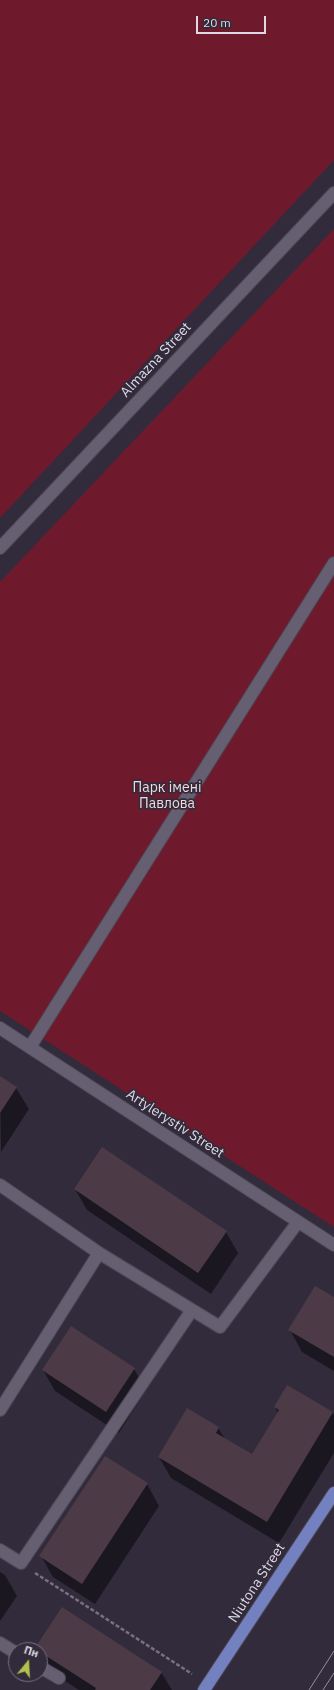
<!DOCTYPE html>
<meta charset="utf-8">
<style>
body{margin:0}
#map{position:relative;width:334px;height:1690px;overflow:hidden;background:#322b3c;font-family:"IBM Plex Sans",sans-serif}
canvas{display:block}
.north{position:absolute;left:8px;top:1642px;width:40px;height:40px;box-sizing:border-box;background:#322b3c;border:1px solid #77717f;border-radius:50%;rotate:18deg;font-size:11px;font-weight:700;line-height:16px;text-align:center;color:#ded9e4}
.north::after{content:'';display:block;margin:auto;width:14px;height:18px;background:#b3c24b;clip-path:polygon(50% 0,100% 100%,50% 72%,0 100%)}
.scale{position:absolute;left:196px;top:16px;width:70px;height:18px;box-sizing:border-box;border:2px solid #ded9e4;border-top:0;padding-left:5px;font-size:12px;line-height:14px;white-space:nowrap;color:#ded9e4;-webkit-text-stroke:3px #322b3c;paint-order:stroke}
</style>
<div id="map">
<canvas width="334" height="1690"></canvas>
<div class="north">Пн</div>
<div class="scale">20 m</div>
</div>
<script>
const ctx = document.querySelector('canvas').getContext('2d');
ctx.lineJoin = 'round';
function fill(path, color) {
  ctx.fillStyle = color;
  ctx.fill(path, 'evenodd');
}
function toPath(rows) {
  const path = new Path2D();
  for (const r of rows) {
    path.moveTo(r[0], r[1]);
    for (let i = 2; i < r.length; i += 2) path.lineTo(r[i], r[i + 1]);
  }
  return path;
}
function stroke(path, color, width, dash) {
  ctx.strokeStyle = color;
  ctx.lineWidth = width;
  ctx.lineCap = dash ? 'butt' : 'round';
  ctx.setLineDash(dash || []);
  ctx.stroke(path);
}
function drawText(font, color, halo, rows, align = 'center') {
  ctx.font = font + ' "IBM Plex Sans",sans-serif';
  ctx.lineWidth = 3.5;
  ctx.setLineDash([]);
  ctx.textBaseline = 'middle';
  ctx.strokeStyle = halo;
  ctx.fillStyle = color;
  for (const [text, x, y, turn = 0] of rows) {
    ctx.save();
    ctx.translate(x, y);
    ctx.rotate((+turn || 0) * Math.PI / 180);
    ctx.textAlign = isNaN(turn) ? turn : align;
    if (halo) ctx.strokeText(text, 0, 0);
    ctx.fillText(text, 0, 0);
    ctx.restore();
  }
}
const green = toPath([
 [0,0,334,0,334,160,0,518],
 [334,229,334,1227,0,1011,0,582]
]);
const shadow = toPath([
 [0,1077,16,1088,29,1109,1,1152],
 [75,1189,226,1232,238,1253,211,1294,87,1210],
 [334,1299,334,1371,302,1352,290,1330],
 [134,1369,146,1390,119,1433,55,1391,43,1370],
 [287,1386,333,1413,334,1416,334,1453,279,1543,171,1478,159,1457,218,1428,225,1439,253,1456,278,1413,275,1407],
 [147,1484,159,1506,95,1604,53,1577,41,1556],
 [0,1572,5,1575,17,1596,0,1621],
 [62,1608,161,1672,172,1690,79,1690,48,1670,40,1656,40,1650,36,1648]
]);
const building = toPath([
 [0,1076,17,1087,0,1113],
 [102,1147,227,1231,198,1273,74,1189],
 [315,1286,334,1297,334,1357,288,1330],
 [71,1326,135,1368,106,1412,42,1370],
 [287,1385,333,1412,267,1522,158,1457,187,1408,219,1427,216,1433,252,1454,279,1410,274,1407],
 [105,1456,148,1483,82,1584,39,1556],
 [62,1607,162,1672,150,1690,95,1690,96,1688,40,1652,40,1650,35,1648]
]);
const path = toPath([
 [35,1573,192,1674]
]);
const minor = toPath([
 [0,548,334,193],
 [0,1028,334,1245],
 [30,1047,334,563],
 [0,1185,99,1253],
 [0,1410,99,1253,220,1327,298,1222],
 [0,1550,21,1563,192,1310],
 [0,1643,16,1653],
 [40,1667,59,1678]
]);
const major = toPath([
 [204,1690,334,1493]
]);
const tram = toPath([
 [309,1690,334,1651],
 [323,1690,334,1673]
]);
const streetNames = [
 ["Almazna Street",156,360,-47],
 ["Artylerystiv Street",175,1124,33],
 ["Niutona Street",257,1583,-57]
];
const parkNames = [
 ["Парк імені",167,788],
 ["Павлова",167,804]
];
fill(green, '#6f1a2c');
fill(shadow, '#0007');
fill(building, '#4c3b47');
stroke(minor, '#4d4654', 14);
stroke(major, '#4d4654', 14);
stroke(path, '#76707f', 2.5, [4, 2]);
stroke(minor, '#665e71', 12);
stroke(major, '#7481c1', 12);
stroke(tram, '#958f9c', 1);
drawText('14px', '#ded9e4', '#322b3c', streetNames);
drawText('14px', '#f4d7d9', '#322b3c', parkNames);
</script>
